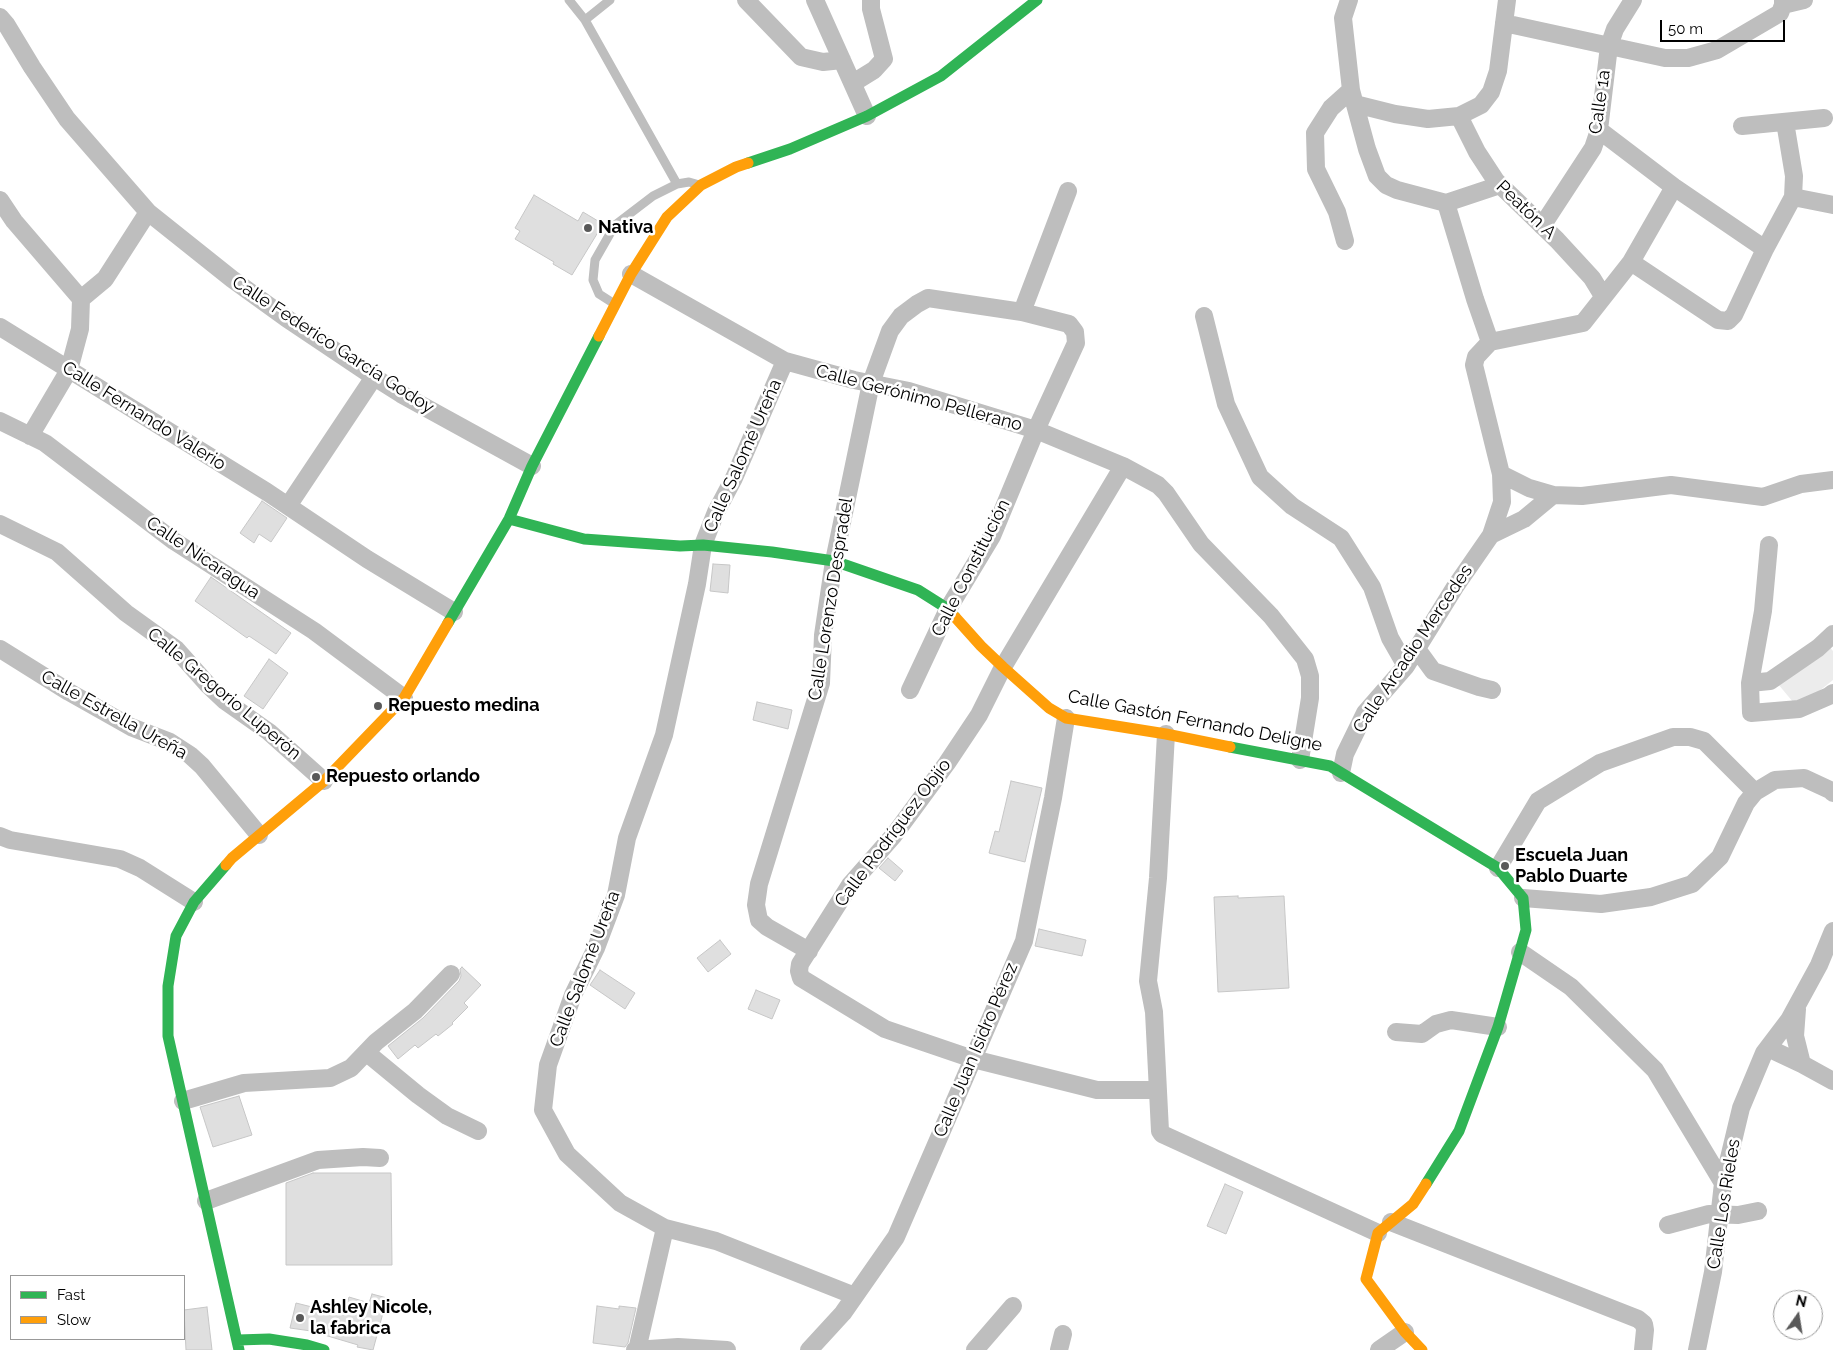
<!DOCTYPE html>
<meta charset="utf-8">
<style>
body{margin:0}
#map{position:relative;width:1833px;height:1350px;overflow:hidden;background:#fff;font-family:Raleway,sans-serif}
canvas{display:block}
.legend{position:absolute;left:10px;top:1275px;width:175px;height:65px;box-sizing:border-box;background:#fff;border:1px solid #999;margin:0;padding:6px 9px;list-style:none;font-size:15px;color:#000}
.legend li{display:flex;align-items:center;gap:10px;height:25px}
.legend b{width:25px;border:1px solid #999}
.north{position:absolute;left:1773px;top:1290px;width:50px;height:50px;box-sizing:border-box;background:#fff;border:1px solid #999;border-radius:50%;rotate:13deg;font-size:14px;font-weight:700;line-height:20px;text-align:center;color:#000}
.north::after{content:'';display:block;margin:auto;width:18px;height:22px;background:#595959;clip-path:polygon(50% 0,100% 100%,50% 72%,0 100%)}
.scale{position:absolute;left:1660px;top:20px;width:125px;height:22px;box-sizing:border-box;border:2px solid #000;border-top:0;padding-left:6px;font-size:15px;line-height:18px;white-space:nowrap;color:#000;-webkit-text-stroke:4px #fff;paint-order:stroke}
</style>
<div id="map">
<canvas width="1833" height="1350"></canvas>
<ul class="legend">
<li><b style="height:6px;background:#30b455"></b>Fast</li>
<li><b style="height:6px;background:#ff9f0a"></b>Slow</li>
</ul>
<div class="north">N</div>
<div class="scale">50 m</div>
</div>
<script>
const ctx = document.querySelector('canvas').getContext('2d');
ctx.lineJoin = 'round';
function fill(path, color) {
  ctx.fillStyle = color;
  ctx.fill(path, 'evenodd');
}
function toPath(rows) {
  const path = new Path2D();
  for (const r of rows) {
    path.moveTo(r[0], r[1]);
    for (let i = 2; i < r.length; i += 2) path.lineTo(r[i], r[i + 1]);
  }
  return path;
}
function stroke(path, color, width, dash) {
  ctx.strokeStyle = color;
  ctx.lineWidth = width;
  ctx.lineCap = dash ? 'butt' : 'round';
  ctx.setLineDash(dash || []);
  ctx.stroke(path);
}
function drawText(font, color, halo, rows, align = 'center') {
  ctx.font = font + ' Raleway,sans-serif';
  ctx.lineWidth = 5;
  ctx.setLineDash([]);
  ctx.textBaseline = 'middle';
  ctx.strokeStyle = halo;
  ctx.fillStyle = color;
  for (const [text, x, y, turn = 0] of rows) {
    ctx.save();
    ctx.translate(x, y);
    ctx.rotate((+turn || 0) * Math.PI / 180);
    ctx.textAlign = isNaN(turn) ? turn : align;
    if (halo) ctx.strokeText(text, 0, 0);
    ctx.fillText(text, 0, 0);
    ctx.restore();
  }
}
const green = toPath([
 [1827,644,1833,651,1833,680,1798,708,1778,684]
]);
const building = toPath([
 [534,195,578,221,583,212,603,224,572,275,553,264,554,262,515,239,520,231,515,228,534,195],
 [262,501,287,518,271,542,259,534,254,543,240,533,262,501],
 [713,564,730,565,728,593,710,591,713,564],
 [211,577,291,633,276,654,249,636,247,638,195,601,211,577],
 [269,659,288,673,263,709,244,696,269,659],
 [757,702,792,710,788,729,753,720,757,702],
 [1011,781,1042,788,1025,862,989,853,995,831,999,832,1011,781],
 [888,858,903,871,895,881,879,868,888,858],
 [1238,896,1238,898,1284,896,1289,988,1218,992,1214,897,1238,896],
 [1039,929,1086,940,1082,956,1035,946,1039,929],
 [720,940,731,954,708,972,697,958,720,940],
 [462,967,481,985,464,1003,468,1007,452,1023,453,1024,438,1036,436,1034,418,1048,415,1045,398,1059,388,1046,423,1018,459,981,461,976,460,969,462,967],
 [600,970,635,993,625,1009,590,985,600,970],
 [756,990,780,1000,772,1019,748,1009,756,990],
 [239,1096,252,1135,213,1147,200,1107,239,1096],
 [313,1173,391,1173,392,1265,286,1265,286,1183,313,1173],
 [1225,1184,1243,1192,1226,1234,1207,1226,1225,1184],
 [372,1294,387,1298,373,1350,357,1347,358,1345,311,1331,290,1328,296,1303,344,1315,349,1297,369,1303,372,1294],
 [597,1306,619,1309,619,1306,636,1308,628,1343,625,1347,593,1343,597,1306],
 [207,1307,212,1350,186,1350,184,1310,207,1307]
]);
const lane = toPath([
 [569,0,585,20,677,184],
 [585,20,610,0],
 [613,303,599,294,593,280,595,260,615,225,653,196,677,184,689,182,696,184]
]);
const street = toPath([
 [746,0,801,57,823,62,842,60],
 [815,0,867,116],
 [1349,0,1343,18,1351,90,1367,149,1377,176,1386,185,1397,190,1446,203,1500,185],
 [1783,5,1804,0],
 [0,17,6,24,32,67,67,119,148,212,232,279,286,318,374,377,401,394,532,466],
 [1504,23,1665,58,1688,58,1717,50,1780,13,1783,5,1783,0],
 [853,83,874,70,884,59,871,9,871,0],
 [1355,104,1395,114,1428,119,1459,116,1481,105,1491,92,1498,71,1507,0],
 [1459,116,1477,152,1496,181,1557,240,1592,278,1603,296],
 [1742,126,1824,118],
 [1599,130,1674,187,1765,249],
 [1793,197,1833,205],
 [0,200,14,221,81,299,80,329,69,370,30,436],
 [1542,226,1593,148,1599,130,1609,46,1615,29,1633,0],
 [1345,241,1337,212,1316,169,1315,133,1331,108,1351,90],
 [1631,262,1718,320,1728,321,1734,315,1765,249,1793,197,1794,176,1785,122],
 [631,274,785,361,854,380,909,391,1036,430,1123,466,1158,485,1166,493,1201,544,1271,616,1305,659,1310,676,1310,698,1300,760],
 [81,299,105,279,148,212],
 [1022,312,1068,191],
 [1204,316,1226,404,1260,477,1292,506,1341,538,1372,587,1390,638,1406,666],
 [0,327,267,492,367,559,454,612],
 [1490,342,1583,323,1631,262,1674,187],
 [785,361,734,478,716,512,703,545,697,584,664,735,627,838,616,895,596,948,573,995,548,1065,543,1110,567,1154,620,1203,665,1228,716,1241,855,1296],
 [0,421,45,443,174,541,314,631,404,698],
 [1123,466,1003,667,979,715,947,763,894,835,850,885,800,964,799,971,801,978,885,1029,973,1059,1097,1090,1157,1090],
 [1501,474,1529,488,1553,495,1582,496,1671,485,1763,497,1801,484,1833,480],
 [288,506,374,377],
 [0,524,57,552,126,613,176,649,208,685,225,701,269,732,324,781],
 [1491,535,1524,519,1553,495],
 [1769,545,1763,611,1750,683,1751,713,1799,709,1829,696,1833,693],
 [0,649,69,692,131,727,170,742,190,755,202,766,259,835],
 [1417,649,1433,671,1479,687,1492,690],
 [1750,683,1770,681,1818,648,1833,634],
 [1166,734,1158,878,1148,981,1154,1012,1160,1131,1162,1134,1378,1233],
 [1341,773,1345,754,1365,713,1406,666,1455,587,1491,535,1502,502,1501,474,1474,365,1476,357,1490,342,1475,299,1446,203],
 [0,836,10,840,120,859,140,868,194,902],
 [1498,868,1538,801,1600,763,1673,737,1690,737,1704,741,1755,792],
 [1523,898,1601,904,1651,897,1692,884,1720,857,1746,803,1755,792,1775,780,1804,778,1830,790,1833,793],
 [809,951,767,927,759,920,756,905,759,884,821,683,823,635,834,561,871,383,890,331,901,316,917,304,928,298,1022,312,1069,324,1075,332,1076,343,1036,430,992,536,948,609,910,690],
 [1520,952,1571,987,1655,1070,1723,1183],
 [1797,1009,1795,1036,1802,1064],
 [1396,1032,1422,1034,1436,1024,1451,1020,1498,1027],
 [1768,1048,1802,1064,1833,1081],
 [367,1053,418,1095,447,1116,478,1131],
 [183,1101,244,1083,330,1078,351,1068,376,1042,415,1011,451,974],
 [206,1201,318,1160,363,1157,380,1158],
 [1391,1222,1638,1319,1644,1324,1645,1330,1643,1350],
 [1668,1225,1709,1214,1738,1215,1758,1211],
 [635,1350,678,1347,727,1350],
 [637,1350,665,1228],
 [809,1350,843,1313,896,1237,1024,941,1053,798,1066,718],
 [975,1350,1013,1306],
 [1059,1350,1063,1334],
 [1379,1350,1405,1332],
 [1697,1350,1713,1272,1723,1183,1741,1108,1764,1053,1789,1020,1819,965,1833,931]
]);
const fast = toPath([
 [748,163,790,149,867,116,941,76,1037,0],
 [509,519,584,539,680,546,703,545,772,552,834,561,918,590,948,609,955,617],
 [448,623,509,519,532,466,599,336],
 [1230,747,1330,766,1498,868,1523,898,1526,930,1498,1027,1459,1131,1426,1184],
 [226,865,194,902,176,936,168,986,168,1036,239,1350],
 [238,1340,269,1339,307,1345,324,1350]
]);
const slow = toPath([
 [599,336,631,274,667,217,701,185,736,167,748,163],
 [955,617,981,646,1003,667,1049,708,1066,718,1166,734,1230,747],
 [226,865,232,858,324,781,404,698,448,623],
 [1422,1350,1405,1332,1366,1279,1378,1233,1413,1204,1426,1184]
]);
const markers = [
 [588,228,5,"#595959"],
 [378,706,5,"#595959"],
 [316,777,5,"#595959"],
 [1505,866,5,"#595959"],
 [300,1318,5,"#595959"]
];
const streetNames = [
 ["Calle 1a",1600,102,-82],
 ["Peatón A",1526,210,44],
 ["Calle Federico García Godoy",333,345,33],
 ["Calle Gerónimo Pellerano",919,398,15],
 ["Calle Fernando Valerio",144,416,32],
 ["Calle Salomé Ureña",743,456,-66],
 ["Calle Nicaragua",203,558,34],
 ["Calle Constitución",971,568,-63],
 ["Calle Lorenzo Despradel",831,599,-81],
 ["Calle Arcadio Mercedes",1413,649,-56],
 ["Calle Gregorio Luperón",224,694,40],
 ["Calle Estrella Ureña",114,715,29],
 ["Calle Gastón Fernando Deligne",1195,721,11],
 ["Calle Rodríguez Objío",893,833,-53],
 ["Calle Salomé Ureña",585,969,-69],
 ["Calle Juan Isidro Pérez",976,1050,-67],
 ["Calle Los Rieles",1724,1204,-81]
];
const poiNames = [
 ["Nativa",598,228],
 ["Repuesto medina",388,706],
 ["Repuesto orlando",326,777],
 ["Escuela Juan",1515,856],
 ["Pablo Duarte",1515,877],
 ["Ashley Nicole,",310,1308],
 ["la fabrica",310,1329]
];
fill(green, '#ececec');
fill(building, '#dfdfdf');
stroke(building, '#c7c7c7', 1);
stroke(lane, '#bebebe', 9);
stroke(street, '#bebebe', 18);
stroke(fast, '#30b455', 11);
stroke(slow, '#ff9f0a', 11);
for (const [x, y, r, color] of markers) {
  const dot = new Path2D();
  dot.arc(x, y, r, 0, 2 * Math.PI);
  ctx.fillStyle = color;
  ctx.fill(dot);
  stroke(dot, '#fff', 2);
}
drawText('18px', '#000', '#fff', streetNames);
drawText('bold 18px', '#000', '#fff', poiNames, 'left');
</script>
